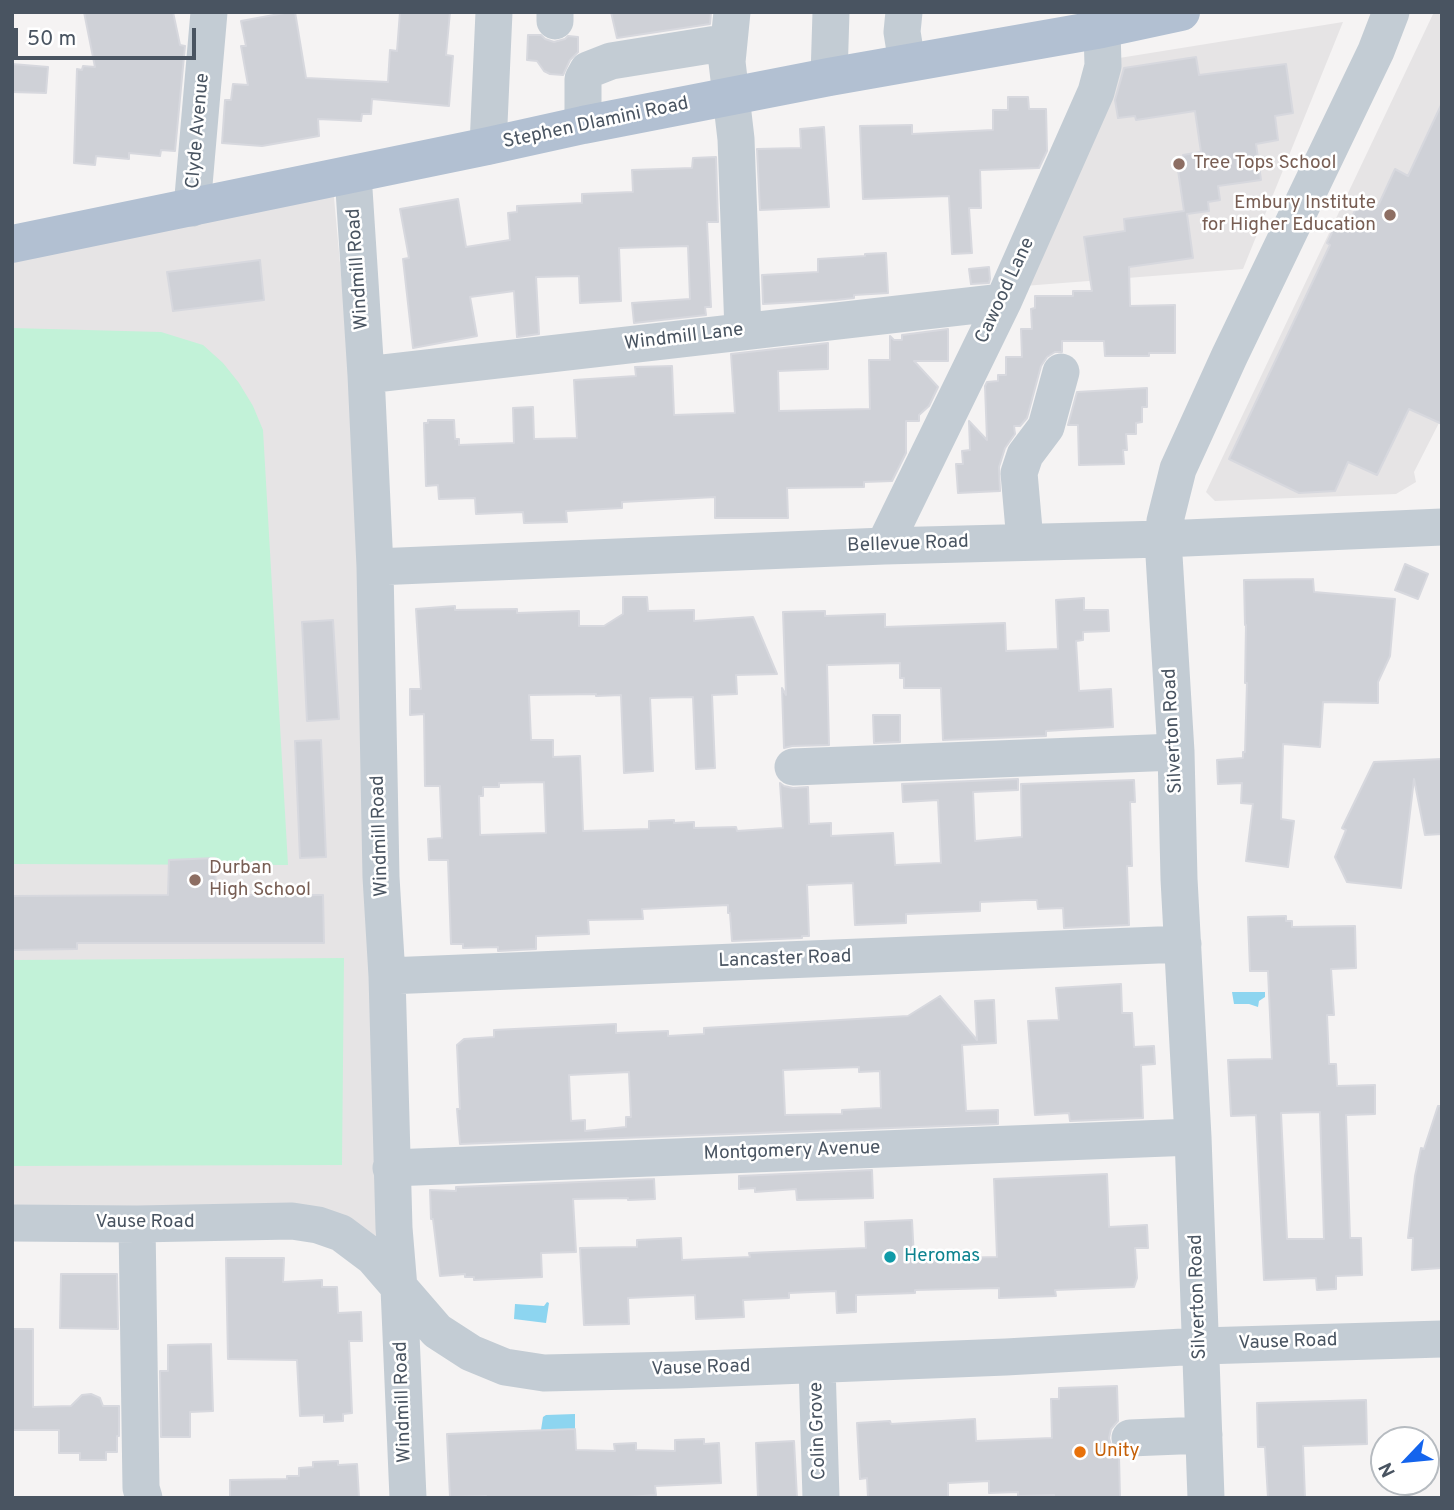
<!DOCTYPE html>
<style>
body{margin:0}
#map{position:relative;width:1454px;height:1510px;overflow:hidden;background:#f5f3f3;font-family:Overpass,sans-serif}
canvas{display:block}
.frame{position:absolute;inset:0;border:14px solid #495461;pointer-events:none}
.north{position:absolute;left:1370px;top:1426px;width:70px;height:70px;box-sizing:border-box;background:#fff;border:2px solid #b6bbc0;border-radius:50%;rotate:244deg;font-size:19px;font-weight:700;line-height:28px;text-align:center;color:#495461}
.north::after{content:'';display:block;margin:auto;width:24px;height:32px;background:#1464ed;clip-path:polygon(50% 0,100% 100%,50% 72%,0 100%)}
.scale{position:absolute;left:14px;top:28px;width:182px;height:32px;box-sizing:border-box;border:4px solid #495461;border-top:0;padding-left:9px;font-size:21px;line-height:24px;white-space:nowrap;color:#495461;-webkit-text-stroke:5px #fff;paint-order:stroke}
</style>
<div id="map">
<canvas width="1454" height="1510"></canvas>
<div class="frame"></div>
<div class="north">N</div>
<div class="scale">50 m</div>
</div>
<script>
const ctx = document.querySelector('canvas').getContext('2d');
ctx.lineJoin = 'round';
function fill(path, color) {
  ctx.fillStyle = color;
  ctx.fill(path, 'evenodd');
}
function toPath(rows) {
  const path = new Path2D();
  for (const r of rows) {
    path.moveTo(r[0], r[1]);
    for (let i = 2; i < r.length; i += 2) path.lineTo(r[i], r[i + 1]);
  }
  return path;
}
function stroke(path, color, width, dash) {
  ctx.strokeStyle = color;
  ctx.lineWidth = width;
  ctx.lineCap = dash ? 'butt' : 'round';
  ctx.setLineDash(dash || []);
  ctx.stroke(path);
}
function drawText(font, color, halo, rows, align = 'center') {
  ctx.font = font + ' Overpass,sans-serif';
  ctx.lineWidth = 5;
  ctx.setLineDash([]);
  ctx.textBaseline = 'middle';
  ctx.strokeStyle = halo;
  ctx.fillStyle = color;
  for (const [text, x, y, turn = 0] of rows) {
    ctx.save();
    ctx.translate(x, y);
    ctx.rotate((+turn || 0) * Math.PI / 180);
    ctx.textAlign = isNaN(turn) ? turn : align;
    if (halo) ctx.strokeText(text, 0, 0);
    ctx.fillText(text, 0, 0);
    ctx.restore();
  }
}
const education = toPath([
 [1434,12,1442,12,1442,417,1414,472,1416,482,1396,494,1215,501,1206,492],
 [1343,22,1243,269,1024,286,1113,59],
 [333,187,367,556,392,1267,363,1229,12,1208,12,248]
]);
const green = toPath([
 [12,328,161,332,203,345,223,363,239,383,253,406,263,430,288,865,12,864],
 [344,958,342,1165,12,1166,12,960]
]);
const water = toPath([
 [1232,992,1265,992,1265,997,1259,1001,1258,1007,1249,1004,1234,1004],
 [547,1302,549,1303,546,1323,514,1319,515,1304,544,1306],
 [575,1414,575,1429,541,1430,543,1417,546,1415]
]);
const building = toPath([
 [84,12,173,12,180,45,185,46,175,151,161,150,160,156,129,153,129,159,96,156,95,165,74,163,77,69,82,70,83,66,95,67,84,12],
 [290,12,295,12,306,78,388,82,390,50,397,51,400,12,450,12,446,55,453,56,449,106,372,99,371,114,362,114,361,121,318,119,319,136,262,146,222,143,225,100,231,100,233,84,248,85,241,46,246,46,241,21,290,12],
 [611,12,711,12,710,24,617,38,611,12],
 [528,35,541,35,545,39,554,42,565,39,568,36,578,37,578,52,570,60,563,75,550,74,544,71,537,61,527,60,528,35],
 [1196,57,1199,75,1286,64,1293,113,1275,116,1278,140,1256,144,1261,180,1218,186,1220,200,1208,202,1209,211,1187,214,1193,258,1129,267,1130,306,1175,305,1175,353,1149,353,1149,356,1105,356,1104,341,1062,341,1062,352,1055,352,1047,357,1041,366,1027,418,1020,426,1014,426,1015,434,1005,448,999,467,1000,491,958,493,956,464,963,464,962,451,970,450,969,421,987,440,985,386,987,382,998,381,998,375,1006,375,1006,357,1022,357,1021,329,1032,329,1031,309,1035,308,1035,296,1073,296,1073,291,1092,291,1084,237,1125,231,1124,219,1184,211,1178,170,1185,169,1183,155,1201,152,1195,111,1136,120,1135,116,1118,118,1115,100,1124,68,1196,57],
 [12,64,48,67,46,93,12,92,12,64],
 [1008,97,1028,97,1029,109,1046,109,1047,151,1039,168,980,170,981,208,969,208,972,253,952,254,949,196,863,199,860,126,912,125,912,134,993,130,993,110,1008,110,1008,97],
 [1442,103,1442,424,1409,409,1377,475,1348,462,1335,491,1299,493,1229,459,1330,245,1327,243,1338,220,1348,225,1361,198,1378,206,1395,169,1408,176,1442,103],
 [824,127,829,207,760,210,757,149,801,148,800,129,824,127],
 [716,157,718,222,707,222,711,307,705,307,706,315,634,323,632,303,690,299,688,246,619,248,621,301,580,303,579,276,536,277,539,334,517,337,514,291,470,297,477,336,413,348,403,259,409,258,400,209,458,199,466,247,510,240,508,213,517,212,517,206,582,203,582,194,633,192,632,170,692,168,693,158,716,157],
 [886,253,888,293,854,295,854,298,836,300,763,304,762,275,818,272,818,259,865,256,865,254,886,253],
 [260,260,264,300,173,311,167,272,260,260],
 [989,267,990,279,989,283,971,284,969,269,989,267],
 [948,329,948,361,914,361,938,387,929,406,919,415,919,421,906,421,906,453,892,481,864,482,864,487,787,488,788,518,715,518,715,497,622,502,622,508,566,511,567,522,524,523,523,512,476,514,475,498,439,499,438,485,426,486,424,423,428,423,428,420,454,420,455,439,459,439,459,445,514,443,513,408,533,407,534,439,577,438,574,380,636,376,635,367,672,366,674,415,735,413,731,354,828,343,828,369,778,371,779,411,870,409,869,360,890,360,890,336,894,340,902,340,902,335,948,329],
 [1147,388,1147,407,1142,407,1142,422,1136,423,1136,434,1126,434,1127,450,1123,450,1124,464,1079,465,1078,425,1068,425,1077,392,1147,388],
 [1405,564,1428,574,1418,599,1395,590,1405,564],
 [1313,579,1314,592,1395,599,1390,656,1378,682,1378,703,1323,702,1320,747,1283,744,1281,819,1294,821,1288,867,1246,861,1253,804,1241,803,1242,783,1218,784,1217,760,1243,758,1243,752,1245,752,1247,683,1245,683,1246,625,1245,625,1244,580,1313,579],
 [623,597,647,597,648,611,694,610,694,621,753,617,777,674,736,675,737,694,712,695,715,768,696,769,693,697,650,698,653,771,624,773,621,695,596,696,596,694,529,695,531,740,553,740,553,757,580,756,583,831,649,829,649,821,674,820,674,823,694,822,694,828,736,827,737,831,783,828,780,783,784,786,793,788,808,787,809,824,831,823,831,836,893,833,895,865,941,863,938,800,903,802,902,784,1018,779,1018,790,973,792,975,841,1022,837,1021,784,1134,780,1135,802,1130,802,1132,866,1127,866,1129,925,1064,928,1063,908,1038,909,1037,900,1025,900,980,902,980,911,906,914,906,923,855,925,853,883,807,885,809,936,802,936,802,938,732,941,730,913,728,913,728,905,642,909,643,919,588,920,589,934,536,936,536,949,498,951,498,947,463,948,463,944,451,944,448,860,429,860,428,839,442,838,440,786,425,786,424,714,410,715,410,689,421,689,416,609,455,606,455,610,517,609,517,613,579,611,579,626,604,626,623,614,623,597],
 [544,782,546,833,480,835,479,796,483,796,483,787,499,787,499,783,544,782],
 [1084,598,1084,610,1108,610,1109,631,1083,632,1083,640,1076,641,1079,691,1111,689,1113,727,1046,731,1046,736,943,740,941,688,904,688,904,678,900,678,900,663,827,665,829,745,792,746,784,748,782,688,786,695,783,612,825,611,825,616,885,614,885,627,1005,623,1006,651,1058,649,1056,600,1084,598],
 [333,620,339,719,307,721,302,622,333,620],
 [873,715,900,715,900,742,874,743,873,715],
 [321,740,326,857,300,858,295,741,321,740],
 [1442,759,1442,834,1425,835,1414,779,1401,888,1347,882,1335,857,1346,830,1342,828,1374,762,1442,759],
 [215,858,216,895,323,895,324,943,77,943,77,949,12,950,12,896,168,895,169,860,215,858],
 [1286,916,1286,921,1292,921,1292,927,1355,926,1356,968,1331,969,1334,1015,1327,1015,1329,1064,1336,1064,1337,1086,1375,1085,1375,1114,1346,1115,1350,1238,1361,1238,1362,1275,1336,1276,1336,1289,1317,1290,1316,1278,1264,1280,1256,1115,1231,1116,1228,1060,1272,1059,1268,971,1250,971,1248,917,1286,916],
 [1320,1112,1324,1239,1287,1239,1281,1113,1320,1112],
 [1121,984,1122,1013,1132,1013,1134,1047,1154,1046,1155,1064,1141,1065,1143,1118,1070,1121,1069,1113,1035,1115,1028,1021,1059,1020,1056,988,1121,984],
 [940,996,977,1040,975,1001,994,1000,996,1043,962,1045,966,1111,998,1110,998,1124,460,1144,457,1109,460,1109,457,1045,464,1039,494,1037,494,1030,616,1024,616,1033,668,1031,668,1036,704,1034,704,1028,908,1016,940,996],
 [859,1067,859,1072,880,1071,881,1108,842,1110,842,1114,785,1115,783,1070,859,1067],
 [629,1072,631,1117,626,1117,626,1127,585,1131,585,1120,571,1121,569,1075,629,1072],
 [1438,1106,1442,1106,1442,1268,1412,1270,1413,1238,1408,1238,1415,1176,1421,1148,1424,1149,1438,1106],
 [872,1170,873,1198,797,1200,796,1189,755,1192,755,1188,739,1189,739,1176,872,1170],
 [1107,1174,1109,1227,1147,1225,1148,1248,1135,1248,1137,1278,1134,1287,1055,1290,1056,1296,999,1298,999,1288,915,1290,915,1293,856,1295,856,1312,837,1313,836,1291,789,1293,789,1298,743,1300,744,1317,696,1319,695,1295,628,1298,629,1324,584,1325,580,1248,637,1247,637,1240,681,1238,682,1260,750,1257,749,1253,866,1248,865,1222,912,1220,914,1259,997,1257,994,1179,1107,1174],
 [654,1179,655,1199,628,1200,628,1198,573,1199,576,1252,541,1253,542,1277,474,1280,474,1277,465,1277,465,1274,440,1276,433,1219,431,1219,430,1190,456,1191,456,1187,654,1179],
 [226,1258,284,1258,283,1282,322,1280,322,1287,337,1287,338,1313,361,1312,362,1341,349,1341,352,1413,343,1414,343,1421,324,1422,324,1415,300,1416,297,1360,228,1359,226,1258],
 [61,1274,117,1274,118,1329,60,1328,61,1274],
 [12,1329,33,1329,33,1407,71,1406,82,1395,91,1394,100,1398,103,1406,119,1406,119,1436,117,1436,117,1452,106,1452,106,1460,80,1460,80,1453,59,1453,59,1430,12,1430,12,1329],
 [211,1344,213,1411,190,1412,190,1437,161,1437,160,1371,168,1371,168,1345,211,1344],
 [1117,1386,1118,1421,1111,1429,1109,1438,1112,1449,1119,1456,1120,1498,1054,1498,1054,1495,1018,1496,1018,1492,989,1493,989,1481,948,1483,948,1498,868,1498,867,1478,860,1479,857,1423,890,1421,891,1424,975,1419,976,1441,1052,1438,1051,1399,1059,1399,1059,1388,1117,1386],
 [1366,1400,1367,1444,1303,1446,1305,1498,1268,1498,1265,1447,1258,1447,1257,1403,1366,1400],
 [575,1429,576,1450,615,1451,614,1444,636,1443,636,1450,675,1451,675,1440,704,1439,704,1444,719,1443,721,1483,655,1486,656,1495,615,1498,486,1498,486,1496,450,1497,447,1434,575,1429],
 [794,1441,797,1498,758,1498,756,1443,794,1441],
 [338,1461,338,1465,357,1464,359,1498,230,1498,230,1480,287,1479,287,1476,299,1476,299,1468,313,1467,313,1462,338,1461]
]);
const minor = toPath([
 [732,12,727,62,736,139,743,331],
 [904,12,902,32,907,63],
 [555,21,555,12],
 [829,77,831,12],
 [583,125,583,79,588,70,611,61,729,42],
 [488,146,494,12],
 [353,174,366,375,375,567,381,877,387,976,394,1228,399,1288,408,1498],
 [192,208,209,12],
 [366,375,1003,302],
 [1025,541,1019,473,1025,455,1046,427,1061,372],
 [884,546,1003,302,1096,92,1103,66,1102,29],
 [375,567,884,546,1163,539,1442,527],
 [793,767,1176,752],
 [387,976,1183,944],
 [391,1168,1193,1137],
 [12,1223,137,1224,292,1221,318,1225,341,1233,373,1257,437,1331,471,1353,505,1367,544,1373,678,1370,1006,1357,1201,1346,1442,1339],
 [137,1224,141,1488,144,1498],
 [817,1365,821,1498],
 [1130,1438,1204,1435],
 [1206,1498,1193,1137,1179,879,1176,752,1163,539,1165,521,1178,469,1194,434,1229,357,1376,51,1391,12]
]);
const major = toPath([
 [12,244,488,146,583,125,829,77,1102,29,1181,12]
]);
const markers = [
 [1179,164,7,"#8d6e63"],
 [1390,215,7,"#8d6e63"],
 [195,880,7,"#8d6e63"],
 [890,1257,7,"#0f9aa8"],
 [1080,1452,7,"#e8710a"]
];
const streetNames = [
 ["Stephen Dlamini Road",596,124,-12],
 ["Clyde Avenue",199,131,-85],
 ["Windmill Road",359,269,-94],
 ["Cawood Lane",1006,291,-65],
 ["Windmill Lane",684,338,-7],
 ["Bellevue Road",908,545,-2],
 ["Silverton Road",1174,731,-93],
 ["Windmill Road",381,836,-92],
 ["Lancaster Road",785,960,-2],
 ["Montgomery Avenue",792,1152,-2],
 ["Vause Road",145,1223],
 ["Silverton Road",1199,1297,-92],
 ["Vause Road",1288,1343,-2],
 ["Vause Road",701,1369,-2],
 ["Windmill Road",404,1402,-92],
 ["Colin Grove",819,1431,-92]
];
const educationNames = [
 ["Tree Tops School",1193,164],
 ["Embury Institute",1376,204,"right"],
 ["for Higher Education",1376,226,"right"],
 ["Durban",209,869],
 ["High School",209,891]
];
const cultureNames = [
 ["Heromas",904,1257]
];
const foodNames = [
 ["Unity",1094,1452]
];
fill(education, '#e6e4e5');
fill(green, '#c2f2d8');
fill(water, '#8dd5f0');
fill(building, '#cfd1d7');
stroke(building, '#d7d8de', 2);
stroke(minor, '#c3ccd4', 37);
stroke(major, '#b2c0d2', 38);
for (const [x, y, r, color] of markers) {
  const dot = new Path2D();
  dot.arc(x, y, r, 0, 2 * Math.PI);
  ctx.fillStyle = color;
  ctx.fill(dot);
  stroke(dot, '#fff', 2.5);
}
drawText('19px', '#495461', '#fff', streetNames);
drawText('19px', '#785e54', '#fff', educationNames, 'left');
drawText('19px', '#0d838f', '#fff', cultureNames, 'left');
drawText('19px', '#c56008', '#fff', foodNames, 'left');
</script>
